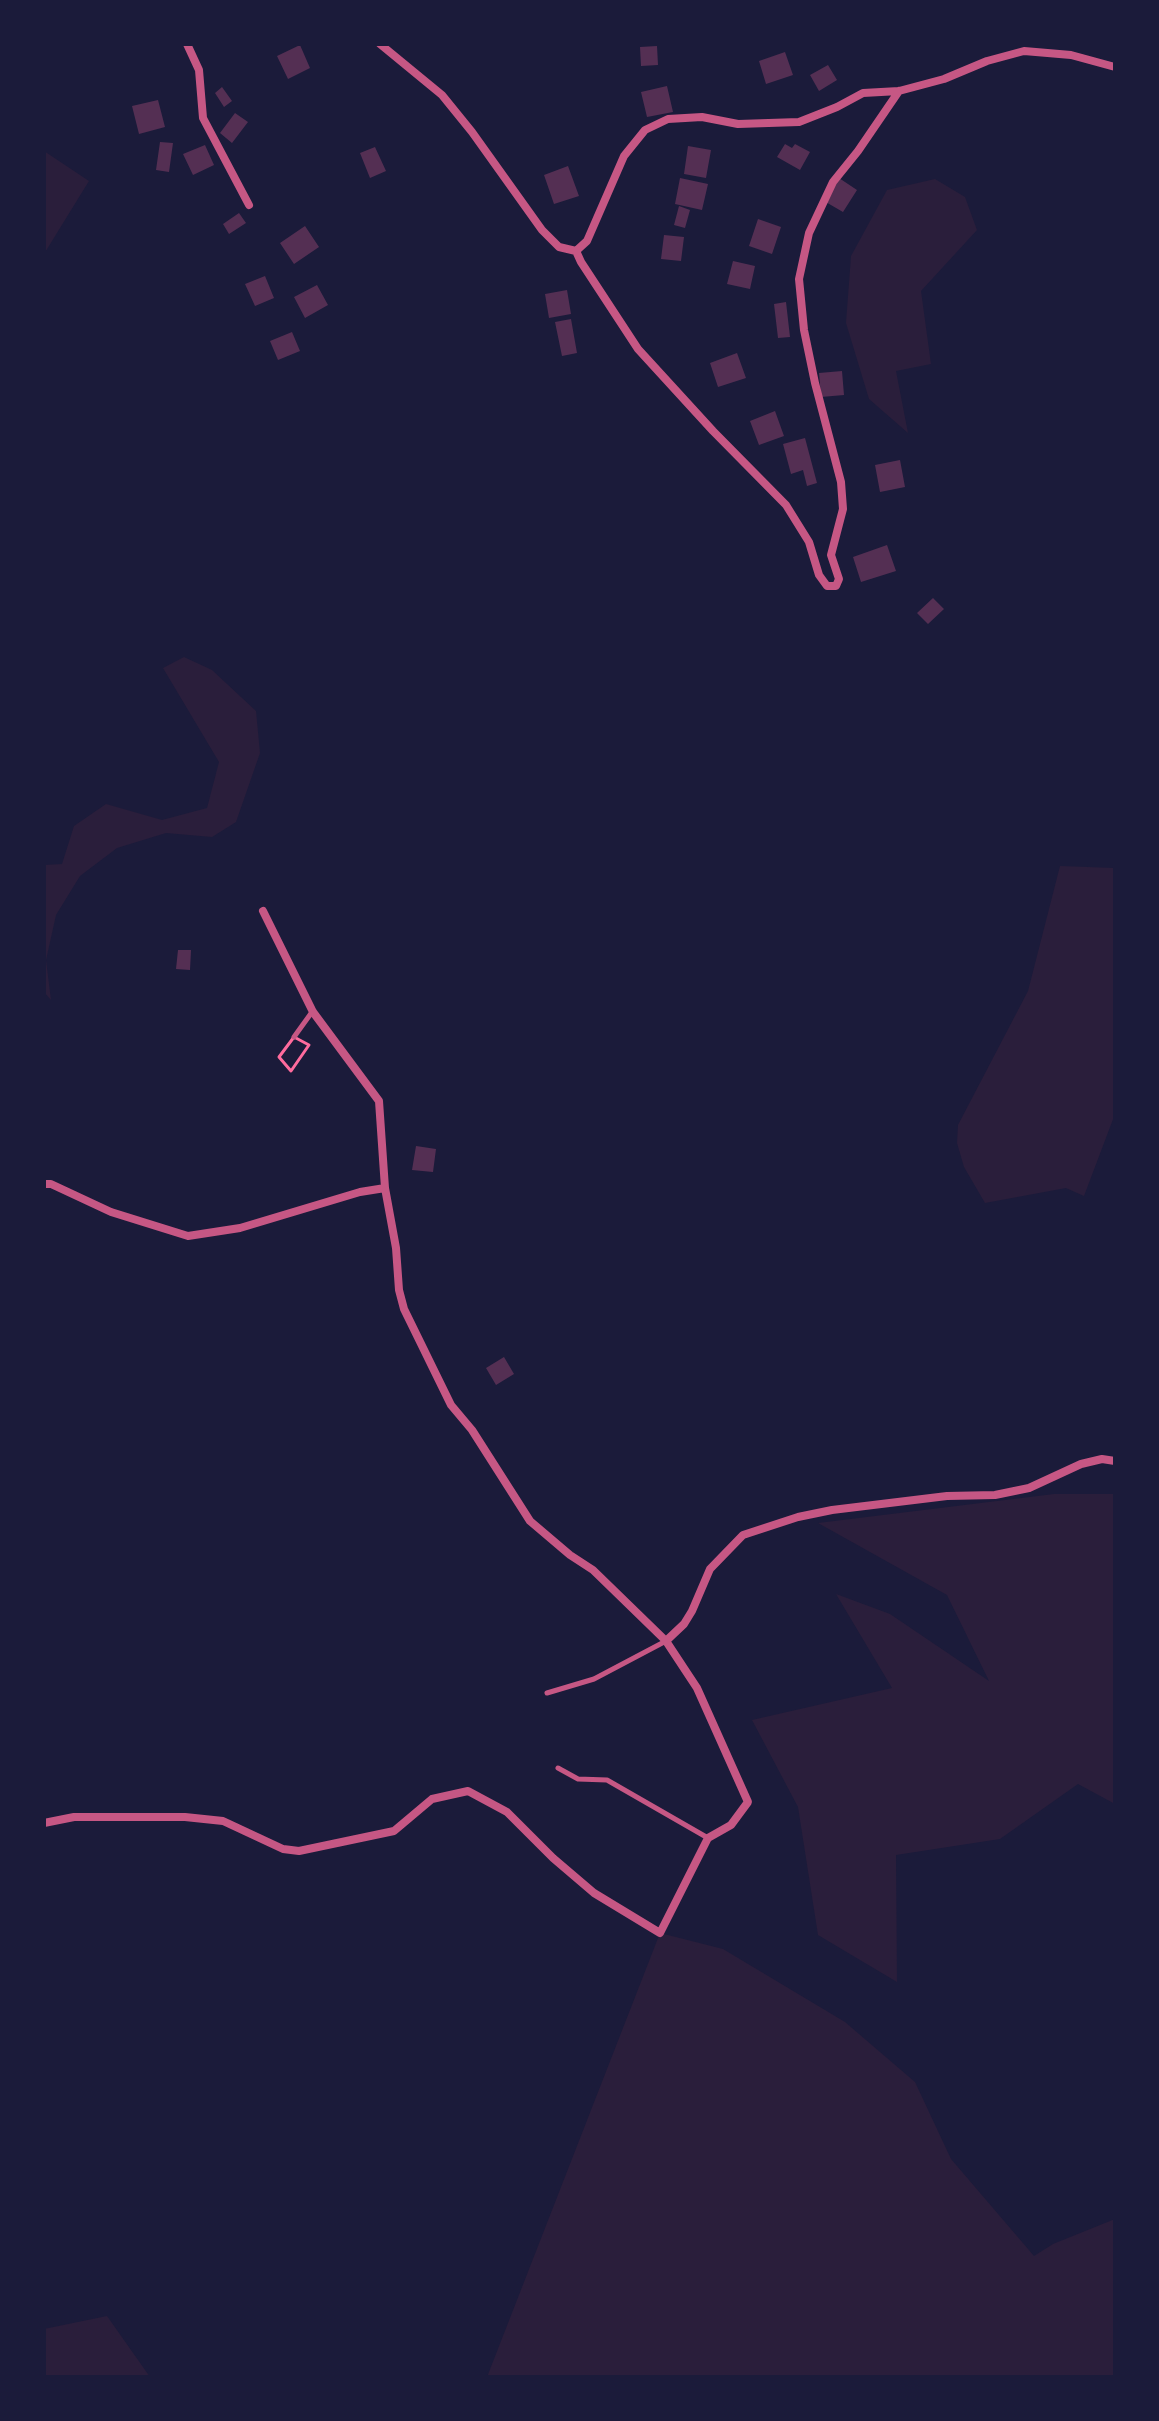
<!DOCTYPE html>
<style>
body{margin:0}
#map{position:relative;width:1159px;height:2421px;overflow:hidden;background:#1b1b3a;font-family:Montserrat,sans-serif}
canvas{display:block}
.frame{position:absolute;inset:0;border:46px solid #1b1b3a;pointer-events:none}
</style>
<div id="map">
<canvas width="1159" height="2421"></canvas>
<div class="frame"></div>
</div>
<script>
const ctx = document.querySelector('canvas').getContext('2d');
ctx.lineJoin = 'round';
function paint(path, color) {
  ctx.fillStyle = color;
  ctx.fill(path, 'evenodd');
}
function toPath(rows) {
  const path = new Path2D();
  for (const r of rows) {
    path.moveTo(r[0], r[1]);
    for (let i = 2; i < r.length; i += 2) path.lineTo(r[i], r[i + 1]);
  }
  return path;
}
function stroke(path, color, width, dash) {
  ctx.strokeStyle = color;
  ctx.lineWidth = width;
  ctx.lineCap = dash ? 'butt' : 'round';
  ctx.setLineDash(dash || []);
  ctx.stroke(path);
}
paint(toPath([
 [44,151,89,181,44,254],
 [935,179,965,197,977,230,921,291,931,364,896,371,908,433,869,399,846,323,851,256,887,190],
 [184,657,212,670,256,711,260,753,236,822,212,837,166,833,117,848,80,876,56,915,46,960,51,1000,44,992,44,865,62,864,74,826,106,804,162,820,207,808,219,762,163,668],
 [1060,866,1115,868,1115,1114,1084,1196,1066,1188,985,1203,964,1167,957,1143,958,1125,1028,991],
 [1054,1494,1115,1494,1115,1804,1078,1784,1000,1839,896,1855,897,1982,818,1935,798,1807,752,1720,892,1688,836,1594,890,1614,989,1681,947,1595,818,1523],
 [660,1933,723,1949,845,2022,915,2082,951,2159,1034,2256,1053,2244,1115,2219,1115,2377,487,2377],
 [107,2316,150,2377,44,2377,44,2329]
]), '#2a1e3b');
paint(toPath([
 [300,45,310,68,288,79,277,56],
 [657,46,658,65,641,66,640,47],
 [785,52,793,75,766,84,759,61],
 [828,65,837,80,819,91,810,75],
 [667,86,673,112,647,117,641,92],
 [222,87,232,101,224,107,215,93],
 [158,100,165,127,139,134,132,106],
 [235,113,248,122,232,143,220,133],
 [160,142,173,143,169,172,156,170],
 [785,144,792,148,795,144,810,152,800,170,777,157],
 [205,145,214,165,193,175,183,154],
 [688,146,711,150,706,178,684,174],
 [375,147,386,171,370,178,360,153],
 [568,166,579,196,554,204,544,175],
 [680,178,708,184,702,210,675,204],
 [839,178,857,190,843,212,824,201],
 [679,206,690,210,685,228,674,225],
 [239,213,246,223,229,234,223,224],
 [758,219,781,227,772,254,749,246],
 [305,226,319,247,294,264,280,243],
 [664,235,684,237,681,261,661,259],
 [733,261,755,266,750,289,727,284],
 [265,276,274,298,255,306,245,284],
 [317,285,328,305,305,318,294,297],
 [567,290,571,314,549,318,545,294],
 [786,302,790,337,778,338,774,304],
 [571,319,577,353,562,356,555,322],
 [292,332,300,351,278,360,270,341],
 [737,353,746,378,718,387,710,363],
 [842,371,844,395,821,397,819,373],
 [775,411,784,436,759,445,750,421],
 [805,438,817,483,807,486,803,470,791,474,783,444],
 [900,460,905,487,880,492,875,465],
 [887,545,896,571,861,582,853,557],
 [933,598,944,609,928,624,917,613],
 [178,950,191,950,190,970,176,969],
 [416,1146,436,1149,433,1172,412,1170],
 [504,1357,514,1374,496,1385,486,1368]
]), '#542f53');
stroke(toPath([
 [294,1037,309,1045,291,1071,279,1057,294,1037]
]), '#ff6b9d', 3);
stroke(toPath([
 [294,1037,312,1012],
 [547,1693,594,1679,666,1641],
 [558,1768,578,1779,607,1780,708,1838]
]), '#c65784', 5);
stroke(toPath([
 [187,44,199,70,203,118,249,205],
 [380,44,442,95,472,132,542,230,559,247,576,251,587,241,624,156,645,130,668,119,702,117,738,124,799,122,837,107,863,93,899,91,944,79,987,61,1024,51,1071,55,1115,67],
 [576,251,581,262,638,349,713,431,786,505,809,542,819,575,827,586,836,586,839,579,831,555,843,509,841,482,815,383,804,330,799,279,809,233,833,182,858,151,899,91],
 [44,1184,51,1184,111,1212,188,1236,240,1228,360,1192,385,1188,379,1101,313,1012,263,911],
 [385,1188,396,1248,399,1290,404,1309,451,1405,472,1430,530,1521,570,1555,593,1570,666,1641,684,1624,692,1611,710,1569,743,1535,798,1517,832,1510,947,1496,995,1495,1029,1488,1081,1464,1102,1459,1115,1461],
 [44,1823,74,1817,185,1817,223,1821,283,1849,299,1851,394,1831,432,1799,468,1791,507,1812,553,1858,594,1893,660,1933,708,1838,731,1825,748,1802,697,1688,666,1641]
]), '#c65784', 8);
</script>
